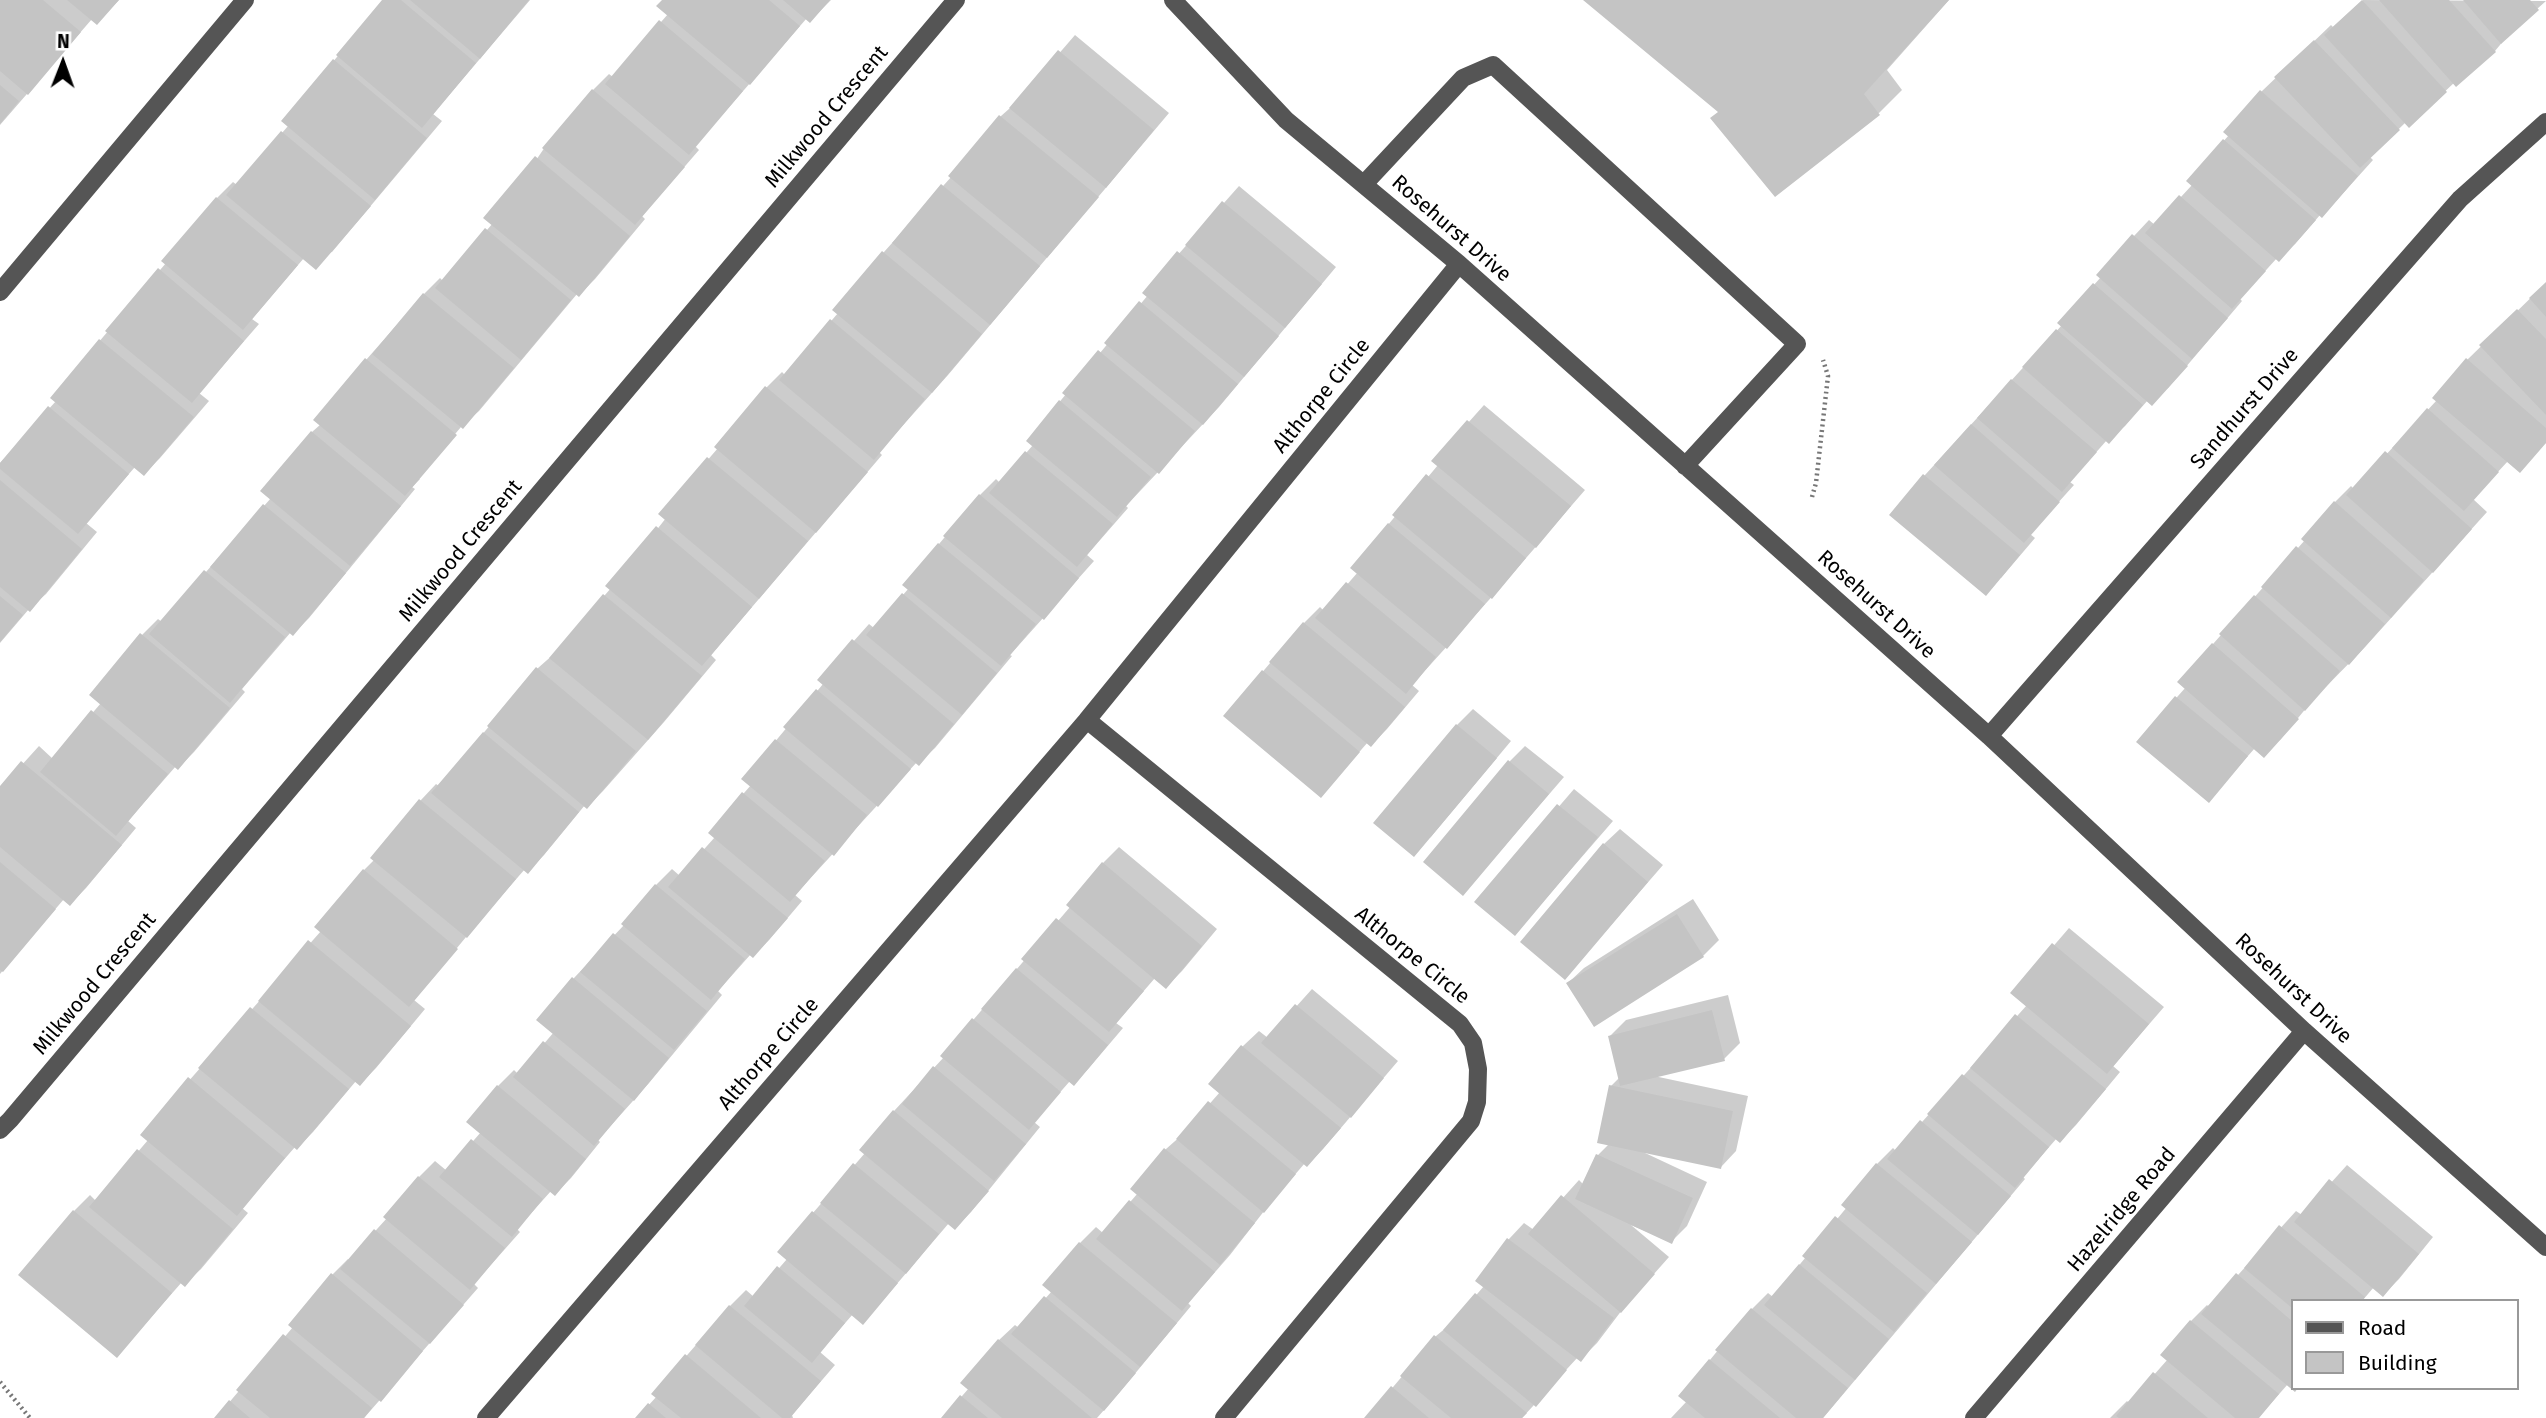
<!DOCTYPE html>
<style>
body{margin:0}
#map{position:relative;width:2546px;height:1418px;overflow:hidden;background:#fff;font-family:"Fira Sans",sans-serif}
canvas{display:block}
.legend{position:absolute;left:2291px;top:1299px;width:228px;height:91px;box-sizing:border-box;background:#fff;border:2px solid #999;margin:0;padding:9px 12px;list-style:none;font-size:21px;color:#000}
.legend li{display:flex;align-items:center;gap:14px;height:35px}
.legend b{width:35px;border:2px solid #999}
.north{position:absolute;left:28px;top:28px;width:70px;height:70px;-webkit-text-stroke:5px #fff;paint-order:stroke;rotate:1deg;font-size:19px;font-weight:700;line-height:28px;text-align:center;color:#000}
.north::after{content:'';display:block;margin:auto;width:24px;height:32px;background:#000;clip-path:polygon(50% 0,100% 100%,50% 72%,0 100%)}
</style>
<div id="map">
<canvas width="2546" height="1418"></canvas>
<ul class="legend">
<li><b style="height:9px;background:#555"></b>Road</li>
<li><b style="height:19px;background:#c4c4c4"></b>Building</li>
</ul>
<div class="north">N</div>
</div>
<script>
const ctx = document.querySelector('canvas').getContext('2d');
ctx.lineJoin = 'round';
function paint(path, color) {
  ctx.fillStyle = color;
  ctx.fill(path, 'evenodd');
}
function toPath(rows) {
  const path = new Path2D();
  for (const r of rows) {
    path.moveTo(r[0], r[1]);
    for (let i = 2; i < r.length; i += 2) path.lineTo(r[i], r[i + 1]);
  }
  return path;
}
function stroke(path, color, width, dash) {
  ctx.strokeStyle = color;
  ctx.lineWidth = width;
  ctx.lineCap = dash ? 'butt' : 'round';
  ctx.setLineDash(dash || []);
  ctx.stroke(path);
}
function drawText(font, color, halo, rows, align = 'center') {
  ctx.font = font + ' "Fira Sans",sans-serif';
  ctx.lineWidth = 5;
  ctx.setLineDash([]);
  ctx.textBaseline = 'middle';
  ctx.strokeStyle = halo;
  ctx.fillStyle = color;
  for (const [text, x, y, turn = 0] of rows) {
    ctx.save();
    ctx.translate(x, y);
    ctx.rotate((+turn || 0) * Math.PI / 180);
    ctx.textAlign = isNaN(turn) ? turn : align;
    if (halo) ctx.strokeText(text, 0, 0);
    ctx.fillText(text, 0, 0);
    ctx.restore();
  }
}
paint(toPath([
 [0,0,119,0,97,23,92,19,0,125],
 [385,0,530,0,433,114,442,121,332,252,304,258,252,319,259,324,199,393,209,401,160,458,144,474,135,467,86,523,97,532,46,594,29,609,0,643,0,463,56,401,52,397,166,263,217,198,233,182,237,185,288,126,283,121],
 [664,0,831,0,810,21,807,18,695,146,699,150,642,216,645,219,595,279,579,295,577,294,479,411,461,427,418,478,420,479,412,487,415,489,309,618,293,634,291,632,242,689,245,692,194,752,178,768,176,766,128,821,136,828,86,888,70,904,64,899,0,974,0,789,39,746,53,759,101,703,142,635,158,619,162,622,271,498,312,432,321,424,366,360,424,294,440,278,443,281,493,223,545,147,593,90,609,74,613,77,668,14],
 [1586,0,1949,0,1887,70,1902,90,1879,113,1720,111],
 [2363,0,2546,1,2509,34,2495,51,2455,82,2409,125,2406,122,2370,157,2373,160,2337,200,2320,215,2295,244,2277,258,2240,299,2242,301,2168,388,2148,400,2125,426,2107,440,2070,482,2074,485,2030,534,2035,538,2001,578,1891,515,1925,475,2062,325,2060,323,2101,277,2134,236,2149,220,2155,225,2192,185,2188,181,2229,135,2261,92,2331,25,2333,27],
 [1075,35,1169,113,948,375,879,452,882,455,711,655,716,660,664,722,603,791,587,807,585,805,544,855,528,871,525,869,471,931,414,1000,425,1009,376,1068,360,1084,356,1081,313,1132,297,1148,295,1147,242,1208,248,1213,201,1269,185,1284,182,1282,117,1356,74,1211,90,1195,96,1201,148,1140,142,1134,321,931,364,870,375,859,373,858,421,800,436,784,439,786,538,668,555,653,611,588,666,518,661,514,718,448,766,388,782,372,785,375,838,313,835,310,884,252,952,176,1001,116,1018,101],
 [1239,186,1336,267,1219,407,1126,506,1128,508,1087,555,1094,561,1010,655,1012,656,935,748,919,763,917,762,795,895,802,901,769,940,753,956,751,954,718,991,722,995,649,1083,598,1140,600,1142,571,1178,555,1194,551,1191,517,1229,520,1232,474,1284,478,1288,364,1418,216,1418,293,1327,332,1275,348,1259,349,1260,387,1218,419,1177,435,1161,447,1171,481,1132,469,1121,498,1086,514,1070,518,1074,554,1032,574,978,624,925,656,885,672,869,680,876,715,837,710,832,751,785,744,779,823,684,819,680,869,624,874,628,909,588,939,544,980,495,996,479,1000,483,1033,445,1028,440,1148,295,1144,293],
 [2546,283,2546,443,2508,461,2473,499,2487,512,2365,647,2312,701,2280,740,2255,748,2209,800,2138,741,2186,687,2213,644,2305,540,2335,502,2351,486,2354,489,2437,400,2467,360],
 [1484,405,1585,490,1507,580,1412,685,1419,691,1387,729,1371,745,1368,742,1321,796,1226,715,1304,623,1320,607,1324,611,1358,572,1352,568,1438,465,1434,461],
 [1473,709,1511,741,1430,838,1457,725],
 [1525,746,1564,777,1463,894,1510,761],
 [1574,789,1613,821,1515,934,1477,902],
 [1620,829,1663,865,1565,978,1604,844],
 [1119,847,1217,929,1182,971,1166,987,1155,978,1116,1023,1123,1028,1089,1068,1074,1084,1070,1081,1034,1122,1040,1127,971,1212,955,1228,949,1223,878,1306,853,1314,820,1352,835,1365,792,1415,793,1418,637,1418,657,1396,654,1393,730,1306,746,1290,754,1297,787,1259,779,1252,865,1153,894,1111,944,1057,974,1019,1070,907,1103,863],
 [1693,899,1719,940,1703,956,1568,983,1584,968],
 [2069,928,2164,1007,2113,1066,2120,1072,2076,1125,2060,1141,2057,1138,2023,1177,2025,1179,1823,1418,1671,1418,1687,1401,1681,1395,1752,1309,1768,1293,1773,1297,1847,1207,1843,1205,1877,1164,1893,1148,1896,1151,2027,1005,2013,993],
 [1312,989,1398,1061,1323,1149,1307,1165,1305,1163,1268,1206,1230,1255,1188,1303,1191,1306,1119,1393,1097,1418,943,1418,969,1388,999,1340,1015,1325,1019,1328,1052,1291,1080,1243,1096,1227,1103,1233,1138,1193,1132,1189,1166,1149,1183,1134,1220,1092,1211,1084,1243,1046,1259,1031,1268,1038],
 [1728,995,1740,1043,1724,1059,1654,1076,1748,1096,1736,1151,1721,1167,1643,1152,1707,1182,1687,1226,1671,1242,1631,1225,1669,1257,1622,1310,1597,1343,1581,1359,1578,1357,1522,1418,1367,1418,1436,1336,1453,1322,1484,1286,1477,1281,1509,1239,1524,1223,1534,1230,1579,1180,1584,1185,1598,1155,1609,1144,1611,1086,1620,1077,1610,1036,1626,1020],
 [2347,1165,2433,1237,2399,1279,2383,1295,2374,1287,2362,1301,2292,1301,2292,1388,2288,1384,2258,1418,2110,1418,2127,1401,2129,1403,2168,1359,2162,1355,2191,1321,2207,1305,2209,1307,2296,1211,2302,1215]
]), '#0003');
paint(toPath([
 [0,0,43,0,81,32,28,95,0,71],
 [67,0,119,0,97,25],
 [382,0,401,0,476,63,422,128,336,55],
 [410,0,529,0,480,59],
 [662,0,769,0,800,26,750,85,656,6],
 [783,0,830,0,810,23],
 [1583,0,1949,0,1864,94,1880,115,1775,197,1710,118,1718,112],
 [2362,0,2447,92,2409,128,2324,35],
 [2379,0,2449,0,2496,52,2456,87],
 [2463,0,2530,0,2539,10,2501,44],
 [659,20,743,91,689,155,605,84],
 [2314,40,2400,130,2360,168,2274,77],
 [1058,50,1154,130,1106,188,1009,108],
 [333,59,427,138,375,200,281,121],
 [0,85,19,101,0,124],
 [592,89,685,167,635,225,542,148],
 [2260,90,2358,176,2322,218,2223,132],
 [999,115,1099,197,1047,258,948,176],
 [281,131,371,206,316,270,226,195],
 [2223,139,2316,220,2279,262,2186,181],
 [535,156,630,236,579,297,483,218],
 [941,184,1040,266,990,325,892,243],
 [2179,195,2266,271,2232,309,2145,233],
 [216,197,298,265,243,330,161,261],
 [1222,201,1322,284,1285,328,1185,245],
 [485,228,571,300,521,360,435,288],
 [2132,234,2228,318,2192,359,2096,275],
 [882,251,982,334,932,393,832,310],
 [1177,251,1279,336,1244,377,1142,293],
 [158,268,244,341,192,403,105,331],
 [2546,282,2546,317,2529,298],
 [2093,283,2188,366,2152,406,2057,323],
 [423,293,514,368,463,429,372,354],
 [1139,301,1238,384,1203,425,1104,343],
 [2517,309,2546,339,2546,415,2479,345],
 [830,319,925,399,874,460,779,380],
 [2056,329,2143,405,2109,444,2022,367],
 [99,339,194,417,144,476,50,398],
 [1098,350,1195,431,1159,474,1062,393],
 [365,358,457,435,405,496,313,420],
 [2466,358,2546,428,2546,443,2520,473,2432,398],
 [2011,379,2097,452,2062,492,1977,418],
 [765,386,868,472,816,533,714,447],
 [1059,400,1151,477,1117,517,1026,441],
 [48,406,129,474,78,534,0,469,0,463],
 [2427,408,2499,472,2464,511,2392,448],
 [1467,420,1571,506,1536,548,1431,461],
 [1971,424,2060,502,2024,543,1934,465],
 [311,431,401,506,350,566,260,491],
 [1025,451,1113,524,1077,567,989,493],
 [2385,451,2472,529,2433,573,2346,495],
 [707,457,808,541,759,599,658,514],
 [1426,474,1526,558,1492,599,1392,515],
 [1923,474,2020,555,1986,596,1889,515],
 [0,480,82,549,30,612,0,587],
 [979,494,1079,578,1044,620,943,536],
 [2334,501,2424,580,2391,618,2301,539],
 [263,504,346,573,293,636,210,567],
 [1388,523,1485,604,1447,649,1350,568],
 [656,526,752,607,702,666,605,586],
 [938,543,1036,624,1001,666,902,585],
 [2296,546,2385,624,2349,665,2261,587],
 [204,570,285,637,230,703,149,634],
 [1346,582,1436,657,1406,694,1315,618],
 [902,593,997,673,962,715,866,635],
 [603,594,702,676,648,740,549,658],
 [2254,595,2340,671,2305,711,2219,634],
 [0,596,23,615,0,642],
 [1303,622,1405,707,1371,747,1269,662],
 [140,633,230,708,178,770,89,695],
 [852,639,954,724,919,766,817,680],
 [2212,643,2299,719,2264,758,2177,682],
 [536,667,636,751,587,809,487,726],
 [1262,670,1360,752,1321,798,1223,716],
 [816,689,911,769,878,807,783,727],
 [2175,696,2248,756,2209,803,2136,742],
 [91,710,168,774,116,836,40,772],
 [1456,724,1497,758,1414,857,1373,823],
 [483,732,579,812,528,874,431,793],
 [775,739,867,815,834,856,741,779],
 [1508,760,1549,794,1463,896,1423,862],
 [21,761,122,845,70,906,0,847,0,786],
 [742,792,825,861,790,902,708,833],
 [419,799,516,879,467,938,370,858],
 [1557,804,1598,837,1515,936,1474,902],
 [1603,843,1648,882,1565,980,1520,942],
 [702,847,788,918,753,958,668,887],
 [0,862,56,909,3,972,0,970],
 [1102,862,1202,946,1166,989,1066,905],
 [363,869,458,949,409,1007,314,927],
 [655,884,745,959,711,1000,621,924],
 [1677,914,1704,957,1594,1027,1566,983],
 [1056,918,1144,991,1109,1032,1021,959],
 [613,933,707,1011,674,1050,580,972],
 [308,940,411,1026,360,1086,258,1001],
 [2052,943,2149,1024,2107,1074,2010,993],
 [1016,968,1108,1045,1074,1086,981,1009],
 [572,977,669,1058,634,1101,536,1020],
 [1295,1004,1384,1078,1351,1118,1261,1043],
 [250,1007,349,1089,297,1150,198,1068],
 [1712,1010,1725,1061,1620,1086,1608,1036],
 [2015,1014,2106,1089,2060,1143,1970,1068],
 [972,1018,1061,1092,1029,1130,940,1056],
 [543,1041,625,1109,594,1146,513,1077],
 [1241,1045,1341,1128,1307,1167,1208,1084],
 [933,1066,1026,1144,994,1181,902,1104],
 [1962,1074,2049,1147,2015,1188,1927,1114],
 [188,1077,285,1158,237,1216,140,1135],
 [497,1085,586,1159,555,1196,466,1122],
 [1609,1085,1733,1111,1721,1169,1597,1143],
 [1208,1101,1296,1174,1264,1213,1176,1139],
 [893,1110,989,1191,955,1230,859,1150],
 [1920,1120,2011,1196,1978,1235,1887,1159],
 [471,1139,543,1199,512,1237,439,1177],
 [1164,1148,1255,1223,1220,1265,1130,1189],
 [137,1149,233,1229,185,1287,89,1207],
 [1596,1154,1693,1198,1672,1244,1575,1199],
 [853,1163,939,1234,906,1274,820,1203],
 [1876,1163,1972,1242,1936,1284,1841,1205],
 [418,1176,505,1248,470,1290,383,1217],
 [2329,1179,2419,1254,2383,1297,2294,1222],
 [1561,1195,1655,1274,1621,1313,1528,1234],
 [1129,1200,1215,1272,1182,1311,1096,1239],
 [73,1210,172,1293,117,1358,18,1275],
 [812,1211,898,1283,863,1325,777,1252],
 [1835,1216,1927,1293,1894,1332,1802,1256],
 [2279,1225,2365,1297,2362,1301,2292,1301,2292,1308,2244,1268],
 [374,1229,464,1305,430,1344,340,1269],
 [1507,1238,1614,1318,1581,1362,1475,1281],
 [1079,1242,1177,1323,1140,1367,1042,1285],
 [1799,1264,1889,1339,1855,1380,1764,1305],
 [777,1266,845,1323,812,1363,744,1306],
 [331,1273,423,1351,381,1402,288,1325],
 [2236,1273,2292,1321,2292,1388,2298,1388,2295,1392,2201,1314],
 [1475,1293,1567,1370,1536,1407,1443,1330],
 [1044,1296,1136,1373,1104,1411,1011,1334],
 [729,1305,821,1381,790,1418,782,1418,695,1345],
 [1751,1308,1848,1388,1823,1418,1796,1418,1715,1350],
 [2190,1320,2279,1394,2259,1418,2235,1418,2160,1355],
 [283,1334,372,1408,364,1418,270,1418,236,1390],
 [1434,1335,1527,1413,1522,1418,1451,1418,1400,1376],
 [998,1339,1092,1418,1002,1418,960,1383],
 [685,1354,761,1418,681,1418,651,1394],
 [1709,1359,1780,1418,1705,1418,1678,1396],
 [2153,1372,2208,1418,2119,1418,2116,1416],
 [1391,1386,1429,1418,1364,1418],
 [960,1395,988,1418,941,1418],
 [229,1400,250,1418,214,1418],
 [648,1403,666,1418,635,1418]
]), '#c4c4c4');
stroke(toPath([
 [1812,497,1816,483,1828,376,1823,360],
 [0,1382,30,1418]
]), '#777', 4.5, [2, 3.5]);
stroke(toPath([
 [1173,0,1286,120,1459,264,1989,736,2304,1031,2546,1247],
 [1364,184,1463,78,1493,65,1797,344,1685,466],
 [0,292,245,0],
 [1087,720,1460,1024,1473,1043,1478,1069,1477,1102,1471,1121,1224,1418],
 [1989,736,2460,199,2546,122],
 [0,1130,10,1120,956,0],
 [486,1418,1087,720,1459,264],
 [1974,1418,2304,1031]
]), '#555', 18);
drawText('21px', '#000', '#fff', [
 ["Milkwood Crescent",827,117,-50],
 ["Rosehurst Drive",1451,229,41],
 ["Althorpe Circle",1322,396,-51],
 ["Sandhurst Drive",2245,409,-49],
 ["Milkwood Crescent",461,551,-50],
 ["Rosehurst Drive",1876,605,42],
 ["Althorpe Circle",1412,956,39],
 ["Milkwood Crescent",95,984,-50],
 ["Rosehurst Drive",2293,989,43],
 ["Althorpe Circle",769,1054,-49],
 ["Hazelridge Road",2122,1210,-50]
]);
</script>
